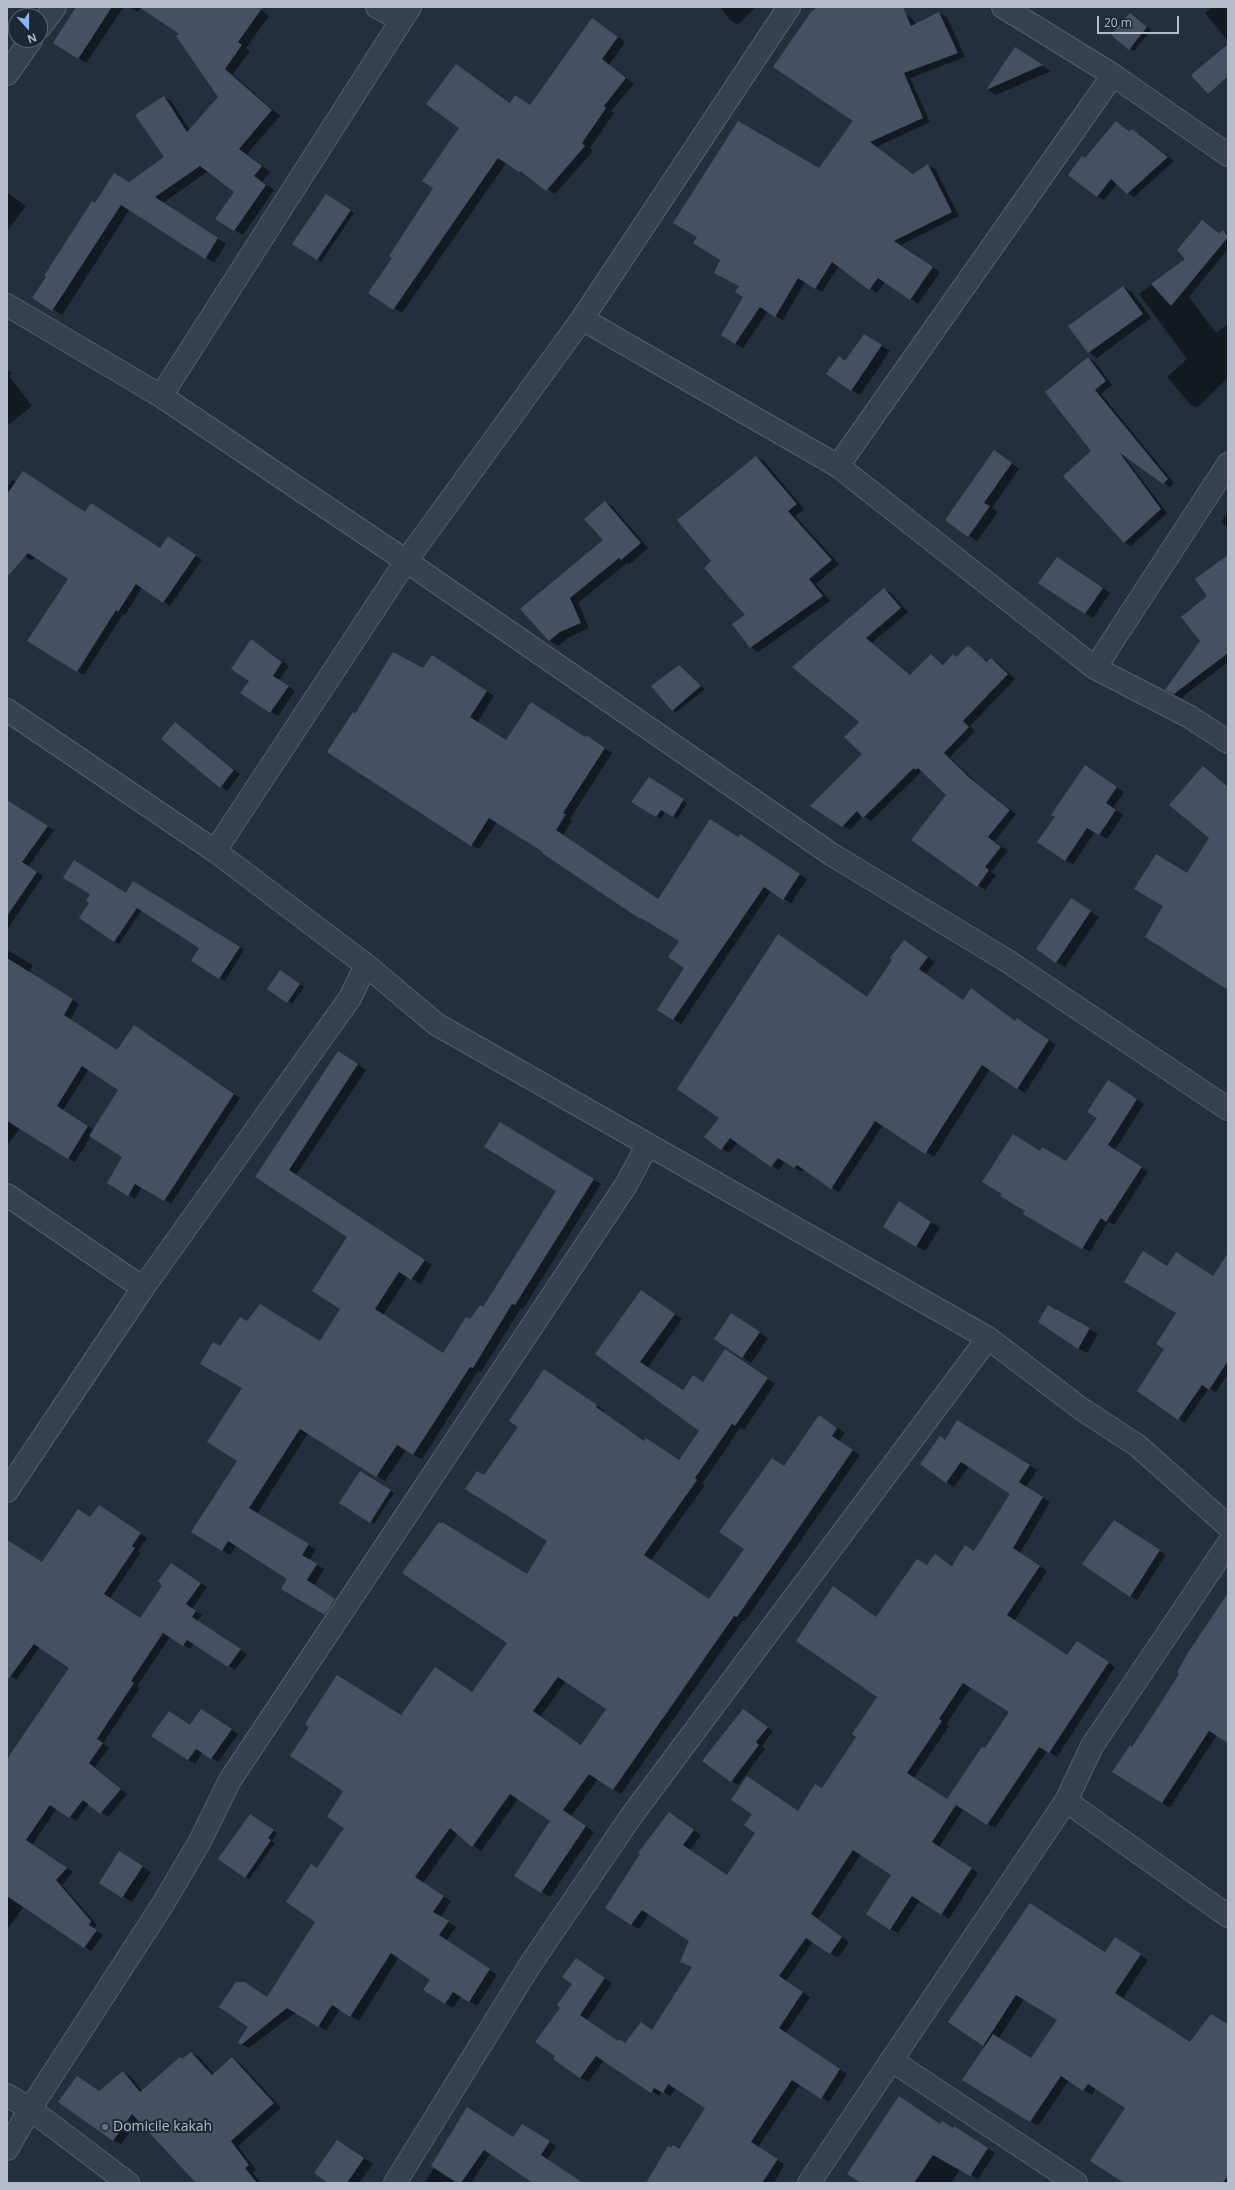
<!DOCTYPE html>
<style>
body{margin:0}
#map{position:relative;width:1235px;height:2190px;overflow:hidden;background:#242f3e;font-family:"Open Sans",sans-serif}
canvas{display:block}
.frame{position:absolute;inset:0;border:8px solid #b4bcc9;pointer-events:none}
.north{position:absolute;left:8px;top:8px;width:40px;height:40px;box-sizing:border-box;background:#1d2633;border:1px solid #59626f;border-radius:50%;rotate:159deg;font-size:11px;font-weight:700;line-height:16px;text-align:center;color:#b4bcc9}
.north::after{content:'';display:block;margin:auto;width:14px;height:18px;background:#8ab4f8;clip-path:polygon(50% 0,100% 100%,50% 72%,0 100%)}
.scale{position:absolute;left:1097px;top:16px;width:82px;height:18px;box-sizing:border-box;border:2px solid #b4bcc9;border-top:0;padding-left:5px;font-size:12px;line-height:14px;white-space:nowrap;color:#b4bcc9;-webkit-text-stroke:3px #1d2633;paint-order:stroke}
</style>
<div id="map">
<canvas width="1235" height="2190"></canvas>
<div class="frame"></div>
<div class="north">N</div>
<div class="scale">20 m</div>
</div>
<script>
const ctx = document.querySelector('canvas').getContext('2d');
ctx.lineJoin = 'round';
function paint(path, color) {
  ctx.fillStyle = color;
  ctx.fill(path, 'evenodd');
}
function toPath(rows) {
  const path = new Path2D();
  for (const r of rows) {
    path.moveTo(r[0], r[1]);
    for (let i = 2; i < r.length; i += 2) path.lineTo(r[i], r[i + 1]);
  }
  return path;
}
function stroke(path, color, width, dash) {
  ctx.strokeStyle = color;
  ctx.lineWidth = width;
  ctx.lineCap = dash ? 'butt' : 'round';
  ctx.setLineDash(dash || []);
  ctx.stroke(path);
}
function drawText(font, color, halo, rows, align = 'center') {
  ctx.font = font + ' "Open Sans",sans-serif';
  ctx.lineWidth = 4;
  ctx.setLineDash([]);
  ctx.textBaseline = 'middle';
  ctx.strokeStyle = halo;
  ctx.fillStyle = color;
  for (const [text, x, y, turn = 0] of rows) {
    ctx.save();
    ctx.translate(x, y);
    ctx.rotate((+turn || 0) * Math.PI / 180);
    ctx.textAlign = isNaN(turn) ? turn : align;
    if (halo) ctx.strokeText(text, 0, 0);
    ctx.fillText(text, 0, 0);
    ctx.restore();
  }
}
paint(toPath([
 [81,7,123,8,86,63,78,58],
 [128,7,257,7,269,16,246,48,250,51,233,74,280,116,247,154,270,172,262,182,274,190,243,235,234,230,236,191,208,171,163,203,226,244,214,263,130,209,62,315,34,297,95,204,166,157,164,97,172,102,190,130,219,97,180,34,142,7,138,12],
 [720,7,756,7,738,25,730,20],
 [816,7,819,9,821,7,894,7,914,20,916,25,939,13,947,17,965,57,910,78,930,122,876,147,914,174,928,165,935,169,959,216,901,245,940,272,918,304,885,282,877,293,839,266,822,292,805,282,783,320,768,311,743,348,722,335,819,169,855,121,775,67],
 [1212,7,1228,7,1228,41,1205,13],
 [1134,17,1151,30,1134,51,1130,49],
 [600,24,625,42,609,65,634,84,611,111,614,113,590,148,593,151,555,194,506,163,402,313,369,292,393,257,434,188,460,127,456,65,511,103,531,106],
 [1015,49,1051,71,996,95,988,90],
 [1117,122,1130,131,1132,130,1139,134,1174,161,1134,197,1117,184,1104,200,1097,196],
 [7,192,26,206,7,231],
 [331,197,354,213,321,262,294,244],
 [1203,221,1220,233,1223,231,1228,234,1228,249,1189,297,1216,333,1228,324,1228,378,1197,408,1190,404,1167,377,1187,359,1139,294,1186,259],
 [1124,287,1132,292,1151,318,1097,358,1089,352],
 [873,340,890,351,860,395,851,390,846,362],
 [1088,358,1095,362,1112,385,1101,394,1174,483,1170,487,1124,456,1167,513,1131,546,1124,542,1092,451],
 [7,369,12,373,9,376,32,406,7,426],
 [1002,456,1019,469,992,508,998,512,977,541,946,520],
 [756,457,764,461,804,509,795,516,839,564,816,584,830,601,758,652,751,647,746,615,713,561],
 [12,480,160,549,175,542,202,560,170,606,142,587,125,615,123,614,84,675,77,671,69,579,35,556,32,561,7,545,7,488],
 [605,502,613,507,648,548,630,564,627,563,578,603,589,628,569,637,558,646,550,641,522,609,604,540],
 [1228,512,1228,528,1221,522],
 [1064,563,1110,593,1093,618,1040,583],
 [884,589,891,593,908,612,872,643,911,676,932,655,944,665,957,658,968,646,988,662,991,659,998,663,1015,679,970,726,975,731,950,757,978,784,1016,814,995,841,1008,851,991,872,996,875,985,890,913,840,947,795,924,772,921,772,871,821,863,816,850,830,843,826,863,754,861,722,794,667],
 [1228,611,1228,662,1181,698,1167,690],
 [258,644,289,666,279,680,295,691,278,716,242,693,250,681],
 [440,661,494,696,477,723,507,741,586,738,594,741,612,753,570,819,572,820,563,836,659,900,741,835,807,879,791,903,771,891,681,1024,659,1010,685,967,681,940,641,918,543,853,544,851,497,822,479,849,472,845,355,715],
 [564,814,567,814,554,835,553,834],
 [679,667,705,689,676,712,672,710],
 [175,723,240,774,227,791,162,739],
 [1086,766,1124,792,1113,808,1123,815,1107,839,1095,832,1073,864,1065,860,1056,817],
 [1203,767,1228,787,1228,850],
 [654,781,687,803,677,819,665,812,661,819,633,802],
 [7,801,54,830,28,867,43,876,7,930],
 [134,883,244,950,225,981,192,961,201,948,142,910,119,944,114,941],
 [1071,899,1099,917,1065,967,1056,962],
 [905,941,935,962,926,974,963,1000,971,990,1015,1021,1025,1023,1056,1045,1025,1093,990,1069,934,1157,883,1125,839,1192,804,1169,802,1172,785,1162,779,1170,737,1143,729,1153,706,1137,868,998],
 [7,950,33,965,29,972,79,1004,70,1020,117,1051,141,1031,240,1098,171,1204,142,1187,135,1199,108,1182,124,1157,91,1136,75,1162,20,1128,7,1146],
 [89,1069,120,1090,94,1130,63,1110],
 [284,974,304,987,292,1004,269,988],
 [347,1057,366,1070,296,1175,432,1265,420,1284,408,1276,383,1315,444,1354,471,1321,484,1308,558,1190,500,1123,601,1184,523,1309,521,1308,481,1372,478,1371,422,1459,406,1450,385,1481,308,1433,257,1514,316,1550,309,1560,324,1569,314,1586,343,1605,333,1619,325,1614,288,1579,237,1545,230,1555,222,1550,239,1461,244,1388,220,1348,247,1322,320,1342,341,1309,348,1237,256,1176],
 [1109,1081,1144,1104,1115,1150,1148,1172,1114,1225,1108,1222,1090,1252,1024,1213,1040,1152,1066,1162,1098,1118],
 [908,1208,940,1228,925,1251,916,1246],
 [1228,1258,1228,1374,1216,1392,1209,1388,1185,1423,1156,1404,1166,1348,1177,1313,1168,1267,1213,1277],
 [641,1291,682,1319,648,1367,683,1391,704,1383,734,1355,775,1384,744,1430,740,1428,702,1484,705,1485,651,1560,710,1600,745,1549,772,1459,784,1466,827,1421,845,1433,839,1441,860,1455,745,1621,743,1620,621,1794,598,1779,571,1816,594,1832,550,1897,516,1875,551,1821,518,1799,481,1851,458,1833,423,1883,451,1901,441,1917,456,1927,446,1941,497,1975,477,2006,461,1996,453,2008,445,2003,432,1979,399,1957,359,2021,340,2009,326,2031,296,2012,249,2048,241,2044,316,1921,318,1869,345,1828,401,1716,473,1693,508,1643,527,1575,549,1541,485,1476,553,1375,605,1411,603,1413,645,1442,679,1461,701,1431,596,1354],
 [566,1681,607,1708,582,1745,540,1717],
 [1049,1306,1098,1334,1087,1353,1078,1348],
 [741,1320,768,1338,751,1363,716,1339],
 [965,1426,1037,1470,1026,1487,1050,1502,1020,1553,1047,1571,1014,1621,1068,1656,1085,1646,1115,1667,1057,1757,1047,1751,995,1828,987,1824,986,1750,1010,1711,971,1687,946,1725,949,1726,914,1778,963,1810,939,1847,978,1873,949,1919,920,1900,898,1933,890,1929,892,1875,861,1854,818,1919,849,1942,838,1958,813,1942,786,1981,810,1997,786,2033,847,2074,829,2102,800,2084,758,2147,784,2164,774,2183,647,2183,671,2149,680,2150,707,2108,676,2088,670,2096,662,2091,659,2096,604,2060,588,2082,580,2077,556,2056,562,2007,583,1964,612,1983,587,2020,619,2042,625,2044,653,2031,693,1968,681,1961,690,1941,649,1914,639,1929,606,1908,676,1818,701,1835,690,1850,728,1876,822,1789,858,1736,878,1696,841,1592,877,1618,928,1566,935,1555,953,1566,974,1552,1012,1494,969,1466,954,1487,922,1464,945,1440],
 [360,1472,394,1493,374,1524,341,1503],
 [105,1510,147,1538,138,1551,141,1552,110,1598,141,1619,178,1568,207,1587,192,1609,202,1615,197,1621,247,1654,235,1670,194,1643,190,1649,170,1637,137,1686,140,1688,103,1743,109,1748,95,1767,127,1794,108,1817,89,1803,76,1821,57,1808,32,1845,73,1872,62,1885,97,1925,94,1929,103,1935,91,1951,24,1906,7,1930,7,1756,10,1756,71,1668,40,1647,16,1680,7,1674,7,1553,42,1563,91,1518],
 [1121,1526,1166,1555,1137,1600,1130,1596],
 [1228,1645,1228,1742,1217,1735,1170,1807,1162,1803,1133,1748],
 [208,1714,238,1734,218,1762,203,1752,195,1764,188,1760,191,1726],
 [749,1714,773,1731,762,1746,765,1749,738,1785,703,1761],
 [255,1817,277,1833,272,1841,275,1843,249,1879,245,1877],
 [128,1858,151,1872,132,1902,100,1882],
 [1039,1909,1106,1952,1123,1943,1148,1960,1123,1998,1190,2043,1228,2025,1228,2183,1126,2183,1126,2108,1096,2088,1092,2095,1069,2080,1038,2126,1030,2121,985,2047,950,2022],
 [1024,1999,1059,2020,1032,2059,999,2038],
 [191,2053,199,2057,214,2074,232,2058,240,2063,281,2108,238,2146,256,2170,253,2173,261,2183,200,2183,139,2120,121,2144,113,2140,99,2092,123,2072,131,2077,142,2091],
 [941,2125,962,2132,995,2153,978,2179,961,2168,951,2183,861,2183,849,2174],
 [529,2129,556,2146,547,2160,582,2183,535,2183,490,2154,471,2183,424,2183,435,2167,514,2138],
 [346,2147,373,2164,359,2183,329,2183]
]), '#0007');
paint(toPath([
 [76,7,112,7,78,59,53,43],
 [139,7,263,7,238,42,242,45,225,69,272,110,239,149,262,166,254,176,266,185,234,231,215,219,234,192,200,166,155,197,218,238,205,259,121,205,52,311,32,298,46,277,44,276,92,201,95,203,114,173,129,182,164,157,135,115,164,96,187,132,218,97,176,36,179,34],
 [817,7,903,7,911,26,939,12,958,53,904,73,923,118,870,142,913,174,928,164,952,212,894,241,933,267,910,300,878,278,869,290,832,262,815,289,798,278,775,317,760,307,735,344,721,335,743,297,735,292,739,286,714,273,720,260,693,243,697,237,673,223,738,121,819,168,853,121,773,67,811,12],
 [1130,13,1147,27,1129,50,1111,35],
 [592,18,618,37,602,59,626,78,604,106,606,108,582,143,585,146,546,191,520,171,519,172,498,158,393,310,368,293,392,258,389,256,433,188,422,181,459,128,426,104,456,64,510,103,515,95,530,105],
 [1228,44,1228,76,1208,94,1191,75],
 [1015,47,1043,65,986,90],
 [1116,121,1129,131,1132,129,1168,157,1127,194,1111,179,1097,197,1068,175,1082,156,1085,158],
 [326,194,351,210,317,260,292,244],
 [1202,220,1219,233,1223,230,1228,237,1171,306,1151,284,1185,259,1177,250],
 [1123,286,1143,314,1088,353,1068,326],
 [864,334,882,345,851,391,826,374,839,356,845,361],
 [1088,357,1106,381,1095,390,1168,479,1163,484,1120,453,1161,509,1124,543,1063,476,1091,451,1045,392],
 [994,450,1012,463,984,503,990,506,968,537,945,520],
 [756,456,797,504,788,511,832,560,809,579,823,596,750,648,732,624,745,615,704,568,711,561,677,520],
 [23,471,85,512,91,503,160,548,168,536,196,555,163,603,136,584,118,612,116,610,77,672,27,641,68,579,28,553,7,577,7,494],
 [605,501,641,543,621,560,619,558,570,598,581,623,560,632,549,641,520,609,603,540,584,519],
 [1228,555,1228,653,1174,694,1165,690,1200,641,1181,617,1207,596,1195,579],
 [1057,557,1103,588,1085,614,1038,583],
 [884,588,901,608,866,638,910,675,931,654,943,665,953,654,956,657,968,645,987,662,991,658,1008,674,963,721,969,727,944,753,971,779,1010,810,988,837,1001,847,985,867,989,870,977,887,911,840,946,795,918,768,915,770,914,768,863,818,857,811,842,827,810,806,862,754,844,737,859,722,792,667],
 [251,639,282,662,273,676,289,686,270,713,240,693,249,681,231,669],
 [393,652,423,668,432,655,487,691,470,717,506,740,531,702,585,737,586,735,605,748,563,813,565,814,556,830,658,899,710,819,738,837,740,834,800,874,783,900,764,887,673,1020,657,1010,684,968,668,957,679,941,641,918,640,919,542,853,543,852,489,818,471,846,327,752,353,712,355,714],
 [679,665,701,686,672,711,651,686],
 [175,722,234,770,220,788,161,739],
 [1085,765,1117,787,1106,803,1116,810,1099,835,1087,828,1065,861,1037,842,1055,817,1051,815],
 [1203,766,1228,787,1228,990,1145,937,1163,906,1134,889,1156,854,1187,873,1209,838,1169,805],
 [649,777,684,799,673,817,661,810,656,817,631,802],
 [7,800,48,826,22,862,37,872,7,916],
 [74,860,126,893,133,881,240,947,219,979,191,961,199,948,137,908,114,942,79,918,89,903,86,901,90,894,63,878],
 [1071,898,1091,911,1056,963,1036,949],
 [778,934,867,997,892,960,890,958,904,940,928,957,919,969,963,1000,971,988,1015,1021,1017,1018,1049,1040,1017,1089,982,1065,925,1154,875,1121,831,1189,797,1165,794,1168,778,1158,771,1167,730,1138,721,1150,704,1137,719,1118,677,1089],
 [7,958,73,999,64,1015,117,1050,134,1025,234,1094,164,1201,135,1184,128,1196,107,1183,122,1157,89,1136,118,1090,82,1066,57,1106,88,1126,68,1159,7,1121],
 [280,970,300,984,287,1003,267,989],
 [338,1051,358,1064,289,1170,425,1260,411,1280,399,1272,375,1309,443,1353,466,1317,470,1319,480,1305,483,1307,556,1191,484,1147,500,1122,594,1179,515,1305,512,1304,473,1368,470,1367,413,1455,397,1445,376,1477,300,1429,249,1508,309,1544,302,1555,317,1564,307,1580,335,1599,325,1615,281,1589,287,1579,228,1541,222,1551,191,1532,237,1461,207,1442,242,1388,200,1364,213,1342,220,1346,240,1317,247,1321,260,1304,320,1341,340,1309,312,1291,347,1237,255,1177],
 [1108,1080,1137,1099,1108,1145,1142,1167,1106,1222,1101,1218,1082,1249,1023,1214,1025,1211,1000,1196,1002,1194,982,1182,1013,1134,1040,1151,1042,1147,1066,1161,1097,1118,1087,1112],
 [899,1201,931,1222,916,1247,883,1227],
 [1143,1251,1167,1266,1176,1252,1213,1276,1228,1253,1228,1361,1209,1390,1202,1385,1178,1420,1137,1391,1164,1349,1156,1344,1176,1313,1124,1282],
 [641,1290,675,1314,640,1362,683,1390,693,1375,703,1382,725,1349,768,1378,735,1426,732,1424,695,1478,697,1480,644,1555,709,1599,744,1549,719,1532,772,1458,784,1466,819,1415,837,1428,832,1436,853,1450,737,1617,734,1616,613,1790,589,1774,563,1810,586,1826,541,1893,514,1876,550,1821,510,1794,472,1847,450,1828,415,1877,444,1896,433,1912,449,1921,439,1935,490,1969,469,2002,453,1992,445,2004,423,1990,430,1980,391,1953,350,2017,332,2005,318,2027,287,2008,241,2045,238,2042,248,2027,219,2007,236,1982,245,1982,267,1997,315,1922,286,1902,311,1864,317,1868,344,1828,327,1817,343,1791,290,1756,309,1727,305,1724,337,1675,401,1715,435,1667,472,1692,507,1643,402,1573,439,1522,441,1524,442,1522,527,1574,547,1541,465,1489,477,1471,484,1475,518,1427,509,1421,544,1369,597,1405,596,1407,644,1441,646,1438,679,1460,699,1431,595,1354],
 [558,1677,606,1709,581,1745,533,1711],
 [1048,1305,1090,1328,1078,1349,1038,1322],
 [731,1313,760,1332,742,1358,714,1339],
 [957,1420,1030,1465,1019,1482,1043,1497,1013,1548,1040,1566,1007,1615,1067,1655,1077,1641,1109,1662,1049,1753,1039,1747,987,1825,947,1799,982,1747,985,1748,1009,1712,963,1683,939,1719,942,1721,907,1773,956,1805,932,1842,972,1868,962,1883,941,1915,912,1896,890,1930,866,1914,891,1875,853,1850,811,1914,842,1937,830,1954,806,1938,779,1976,803,1992,779,2028,840,2069,821,2099,792,2080,751,2142,778,2159,762,2183,646,2183,668,2146,671,2148,673,2145,679,2149,705,2108,668,2084,663,2093,654,2088,651,2093,596,2056,580,2078,553,2059,555,2056,535,2042,560,2008,557,2005,572,1984,562,1977,576,1958,605,1978,580,2015,618,2041,619,2039,625,2043,641,2022,652,2030,692,1967,680,1962,689,1941,642,1910,631,1925,605,1908,640,1854,638,1853,669,1812,694,1830,683,1845,727,1875,755,1833,744,1825,752,1814,731,1800,747,1776,798,1811,815,1784,822,1788,856,1737,852,1734,877,1697,796,1641,833,1586,876,1617,917,1559,927,1565,935,1554,952,1566,965,1545,974,1551,1010,1494,961,1462,946,1483,920,1464,940,1436,945,1440],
 [360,1471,391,1490,370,1523,339,1503],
 [99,1505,141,1533,132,1546,135,1548,104,1594,140,1618,162,1586,158,1581,171,1563,201,1583,186,1604,196,1611,192,1617,241,1649,228,1667,187,1640,183,1646,163,1633,131,1681,134,1683,97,1739,103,1743,89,1763,121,1789,100,1814,83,1800,69,1818,50,1805,26,1840,67,1868,56,1880,91,1921,89,1925,97,1930,84,1948,7,1896,7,1759,69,1668,34,1644,7,1681,7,1540,42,1562,78,1509,90,1517],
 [1114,1520,1160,1550,1130,1597,1082,1564],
 [1228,1593,1228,1743,1209,1731,1162,1803,1112,1772,1130,1745,1132,1747,1162,1701,1179,1674,1177,1672,1189,1651],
 [201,1709,232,1729,211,1759,196,1749,188,1760,151,1736,169,1711,190,1725],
 [743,1709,768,1727,756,1742,759,1745,731,1782,702,1761],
 [250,1814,274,1830,268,1838,271,1840,245,1878,218,1859],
 [119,1851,143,1866,122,1898,99,1883],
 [1030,1903,1105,1952,1115,1937,1141,1954,1115,1993,1190,2042,1211,2014,1228,2024,1228,2175,1223,2183,1124,2183,1090,2161,1125,2108,1088,2084,1083,2091,1061,2076,1030,2122,962,2080,993,2034,1031,2058,1057,2020,1016,1995,983,2046,948,2022],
 [191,2052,212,2075,232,2057,274,2103,231,2141,249,2165,245,2168,257,2183,196,2183,132,2114,113,2141,58,2102,77,2076,99,2091,123,2071,140,2092,180,2057,182,2059],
 [899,2096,940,2124,942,2121,953,2128,954,2126,988,2148,970,2176,933,2155,914,2183,861,2183,847,2174],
 [467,2107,513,2137,522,2124,550,2141,541,2155,583,2183,533,2183,484,2150,461,2183,457,2183,431,2166],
 [337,2140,364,2158,347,2183,328,2183,314,2173]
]), '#455162');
const minor = toPath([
 [377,7,401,20],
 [1003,7,1113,75,1228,155],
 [40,27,55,7],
 [7,74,31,40],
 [7,305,161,396,406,561,831,854,1009,962,1228,1109],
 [582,319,838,466,1095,668,1190,717,1228,742],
 [161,396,410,7],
 [838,466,1113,75],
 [1095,668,1228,464],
 [7,710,215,851,366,965,436,1024,988,1338,1080,1408,1138,1446,1228,1526],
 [215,851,406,561,582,319,789,7],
 [7,1195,143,1288],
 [7,1491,143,1288,350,998,366,965],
 [1066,1801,1228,1916],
 [891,2060,1076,2183],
 [7,2095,30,2109,128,2183],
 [7,2149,30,2109,163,1904,200,1841,230,1780,626,1185,647,1146],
 [395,2183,530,1965,632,1815,988,1338],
 [809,2183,1066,1801,1092,1746,1228,1544]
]);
stroke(minor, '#565f6c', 24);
stroke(minor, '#38414e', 22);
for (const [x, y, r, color] of [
 [105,2127,4,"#5c6f8a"]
]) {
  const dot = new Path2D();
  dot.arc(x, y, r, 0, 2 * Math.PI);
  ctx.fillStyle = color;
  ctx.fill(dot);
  stroke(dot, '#1d2633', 1.5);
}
drawText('14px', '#b4bcc9', '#1d2633', [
 ["Domicile kakah",113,2127]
], 'left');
</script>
